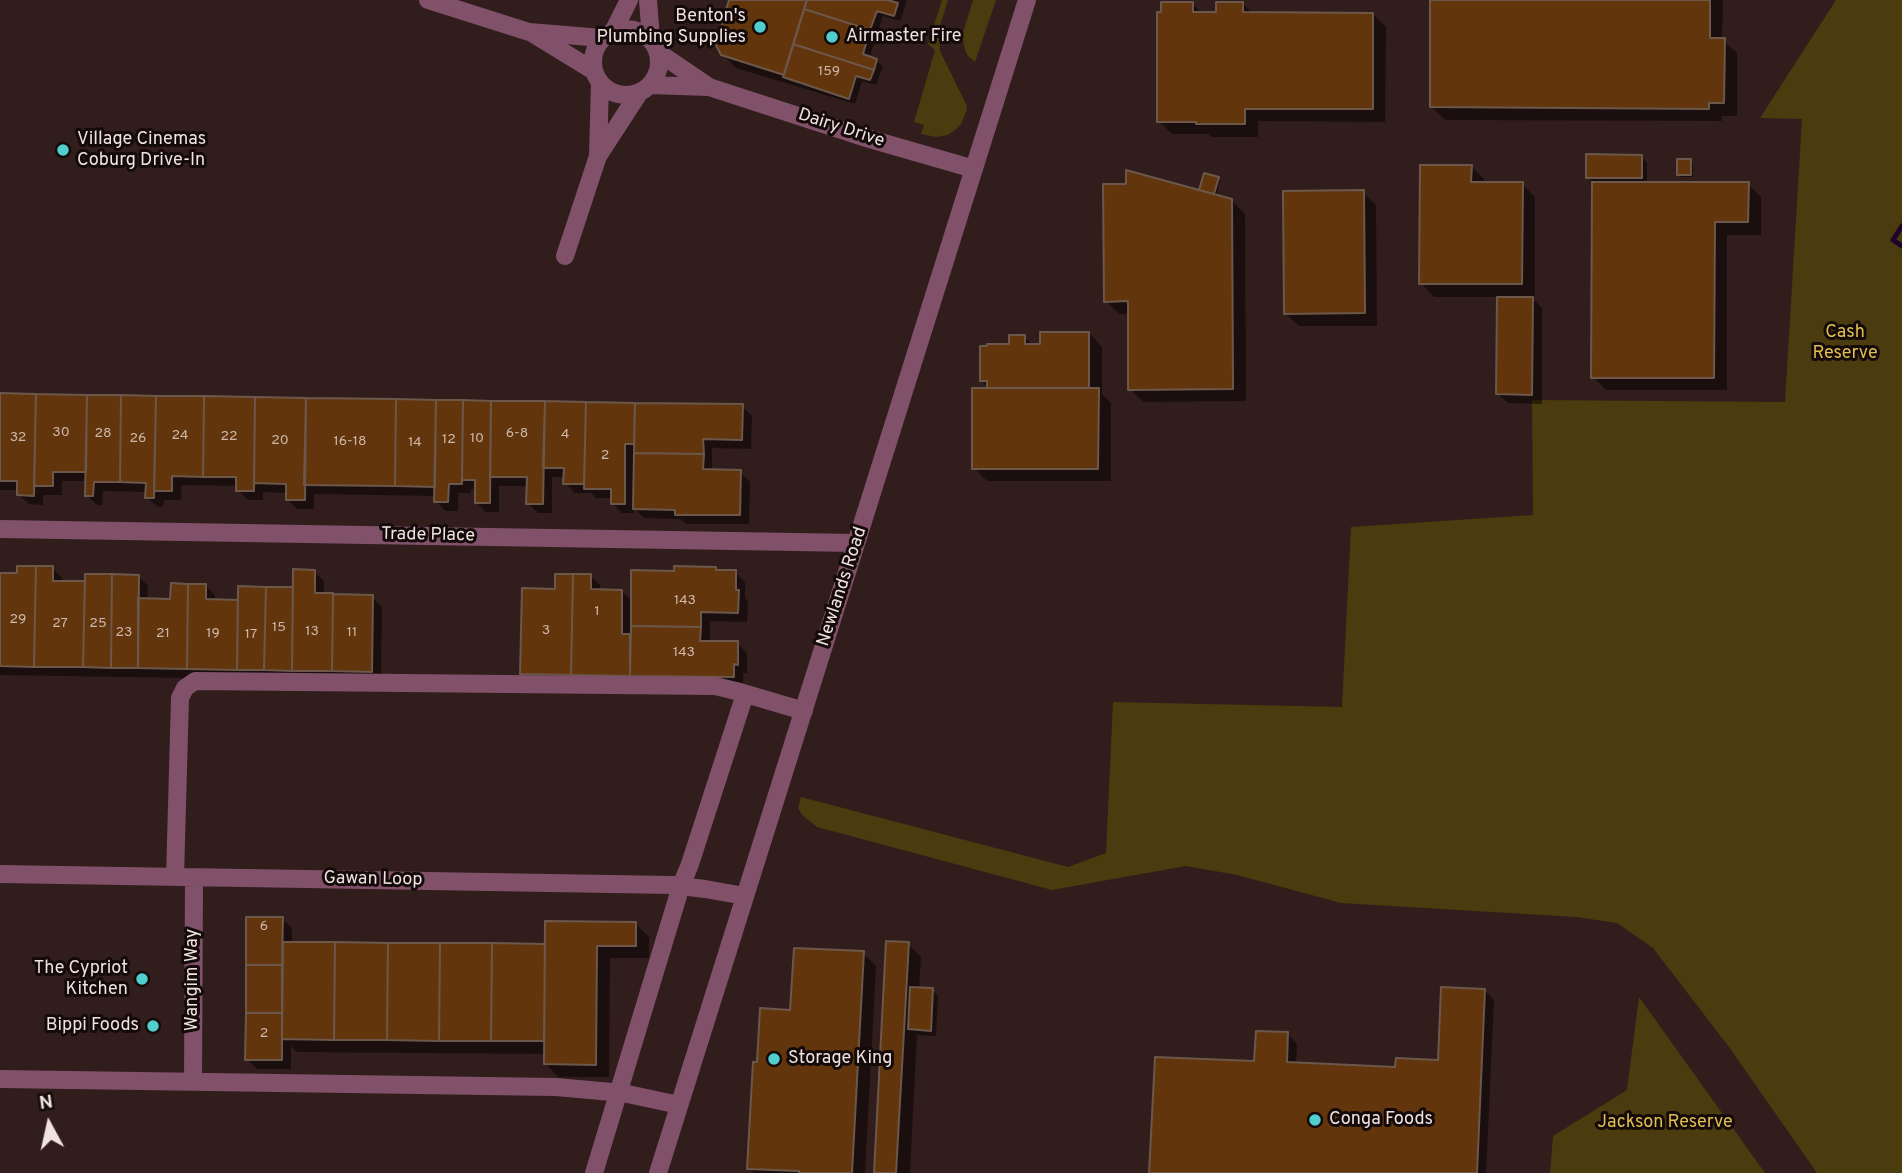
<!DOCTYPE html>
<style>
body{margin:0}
#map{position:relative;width:1902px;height:1173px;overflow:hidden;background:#311d1c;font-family:Overpass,sans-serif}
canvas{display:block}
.north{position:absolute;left:14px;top:1089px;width:70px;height:70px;-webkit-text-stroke:5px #130a09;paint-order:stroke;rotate:352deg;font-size:19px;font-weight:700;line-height:28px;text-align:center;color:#f0e2e1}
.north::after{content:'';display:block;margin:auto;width:24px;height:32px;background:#f0e2e1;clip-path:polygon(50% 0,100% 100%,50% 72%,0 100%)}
</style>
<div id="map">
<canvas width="1902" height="1173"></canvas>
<div class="north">N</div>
</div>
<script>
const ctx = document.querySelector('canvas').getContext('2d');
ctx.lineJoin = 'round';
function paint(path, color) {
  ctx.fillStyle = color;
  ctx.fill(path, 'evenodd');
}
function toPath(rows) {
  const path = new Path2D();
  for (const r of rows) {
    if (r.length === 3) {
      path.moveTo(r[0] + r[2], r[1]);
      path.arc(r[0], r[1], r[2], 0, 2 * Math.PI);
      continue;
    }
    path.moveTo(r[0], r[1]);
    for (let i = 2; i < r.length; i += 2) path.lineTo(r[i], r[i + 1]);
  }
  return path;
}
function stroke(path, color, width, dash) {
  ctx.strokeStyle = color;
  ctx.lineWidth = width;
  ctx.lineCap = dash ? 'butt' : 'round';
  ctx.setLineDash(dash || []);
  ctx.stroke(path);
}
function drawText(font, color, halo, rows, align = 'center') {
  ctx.font = font + ' Overpass,sans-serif';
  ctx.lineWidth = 6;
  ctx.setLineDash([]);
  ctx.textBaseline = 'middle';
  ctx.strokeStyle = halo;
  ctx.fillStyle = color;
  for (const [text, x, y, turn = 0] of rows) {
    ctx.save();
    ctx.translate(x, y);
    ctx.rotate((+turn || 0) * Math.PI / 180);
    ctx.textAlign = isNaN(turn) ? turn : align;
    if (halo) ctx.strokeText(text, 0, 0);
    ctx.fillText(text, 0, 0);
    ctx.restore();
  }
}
paint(toPath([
 [942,0,948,0,939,29,940,51,967,106,966,112,961,124,955,130,948,135,936,137,921,134,924,125,914,122,935,50,928,44],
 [973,0,996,0,975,62,968,56,965,50,962,36],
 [1836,0,1902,0,1902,1173,1817,1173,1729,1047,1653,948,1617,923,1576,917,1341,903,1237,875,1186,866,1052,890,817,827,803,816,798,808,801,797,1068,867,1106,853,1113,702,1342,707,1351,527,1533,515,1532,400,1785,402,1802,119,1760,118],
 [1639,997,1765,1173,1550,1173,1553,1136,1627,1090]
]), '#4a3c0e');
paint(toPath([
 [731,0,907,0,900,21,883,16,870,56,883,66,876,85,862,81,855,104,736,68,722,54],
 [1432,0,1723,0,1722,40,1737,53,1737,116,1722,116,1722,121,1445,120,1432,107],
 [1192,3,1203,14,1218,14,1243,4,1253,14,1373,14,1386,27,1385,122,1258,121,1258,137,1211,137,1208,134,1172,134,1159,121],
 [1641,156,1647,163,1647,183,1748,184,1761,197,1761,235,1727,235,1727,390,1606,390,1593,377,1593,182,1588,177],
 [1690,161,1693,163,1693,177,1681,177,1678,174],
 [1471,166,1484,179,1484,184,1522,184,1535,197,1535,297,1531,297,1542,308,1542,404,1508,403,1498,394,1498,297,1434,297,1421,283],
 [1218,179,1220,181,1216,196,1232,201,1245,214,1246,401,1143,402,1130,389,1129,314,1119,314,1106,301,1206,193,1201,189],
 [1363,192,1376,205,1377,326,1299,326,1285,313],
 [1089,333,1102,347,1102,394,1111,403,1111,481,987,481,974,468,990,389,982,381,1011,346,1025,337,1033,346],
 [0,395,742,406,752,416,751,449,712,448,712,471,740,472,750,482,749,524,686,524,681,519,644,518,634,507,634,513,622,513,613,504,613,498,596,498,591,493,575,493,565,483,565,477,552,477,552,513,538,513,528,503,528,486,499,486,499,512,486,512,476,502,477,489,471,489,471,493,458,493,458,511,446,511,436,501,436,496,314,494,314,509,297,509,287,499,287,493,263,492,263,500,248,500,238,490,238,486,182,485,181,500,164,500,163,507,157,507,147,497,147,492,103,491,102,505,97,505,87,495,87,481,62,481,62,495,43,495,43,505,29,504,19,495,19,490,0,490],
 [52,568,62,578,62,583,86,583,138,576,148,586,147,600,172,600,206,586,215,595,215,601,240,601,295,589,314,572,324,581,324,595,372,597,382,607,381,681,0,675,0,575,19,575],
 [715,568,718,572,735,572,745,582,745,598,748,601,747,622,710,621,710,643,737,643,747,653,747,674,743,673,743,686,532,683,522,673,556,590,590,576,600,585,600,591,622,592,633,602,676,572],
 [282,919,292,928,292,943,546,945,636,924,649,937,649,958,610,958,609,1077,558,1077,545,1063,545,1054,297,1052,291,1046,291,1069,257,1069,247,1059],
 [908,944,921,957,919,989,932,990,938,996,936,1036,917,1035,910,1173,875,1173],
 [863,953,876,966,865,1173,754,1173,749,1168,759,1064],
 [1484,990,1494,1000,1486,1173,1151,1173,1256,1063,1288,1034,1297,1044,1296,1065,1397,1069,1439,1062]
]), '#0007');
stroke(toPath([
 [1902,226,1893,240,1902,246]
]), '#1f032c', 5);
const building = toPath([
 [729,0,807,0,784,75,721,55,716,45,729,0],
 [807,0,888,0,898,3,894,16,877,11,870,30,804,9,807,0],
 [1430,0,1710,0,1710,38,1725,38,1724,103,1709,103,1709,109,1430,107,1430,0],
 [1161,2,1193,2,1193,12,1216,12,1216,2,1243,2,1243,12,1373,13,1373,109,1245,109,1245,124,1196,124,1196,122,1157,122,1157,12,1161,12,1161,2],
 [804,9,870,30,863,54,877,59,874,70,793,44,804,9],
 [793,44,874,70,870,80,856,76,849,99,783,77,793,44],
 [1586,154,1642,155,1642,178,1586,178,1586,154],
 [1677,159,1691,159,1691,175,1677,175,1677,159],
 [1420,165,1472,165,1471,182,1523,182,1522,284,1419,284,1420,165],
 [1126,170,1232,199,1233,389,1128,390,1128,301,1104,302,1103,184,1126,184,1126,170],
 [1204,173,1219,177,1214,194,1199,190,1204,173],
 [1592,182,1749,182,1748,222,1715,222,1714,378,1591,378,1592,182],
 [1364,190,1365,313,1284,314,1283,191,1364,190],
 [1497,297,1533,297,1532,395,1496,394,1497,297],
 [1040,332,1089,332,1089,388,987,388,987,381,980,381,980,346,987,346,987,344,1009,344,1009,335,1025,335,1025,344,1040,344,1040,332],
 [972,388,1099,388,1098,469,972,469,972,388],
 [0,393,36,394,34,496,17,495,17,481,0,481,0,393],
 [36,394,87,395,86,472,53,472,53,486,34,486,36,394],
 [87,395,121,395,120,482,94,482,93,496,85,496,87,395],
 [121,395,156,396,154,498,145,498,146,483,120,482,121,395],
 [156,396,204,396,203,477,172,476,172,491,154,491,156,396],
 [204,396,255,397,254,491,236,491,236,477,203,477,204,396],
 [255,397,306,398,305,500,286,500,286,484,254,483,255,397],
 [306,398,396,399,395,486,304,485,306,398],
 [396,399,436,400,435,487,395,486,396,399],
 [436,400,463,400,462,484,449,484,448,502,434,502,436,400],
 [463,400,491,401,490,503,475,503,475,480,462,480,463,400],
 [491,401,545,401,543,504,526,504,527,477,490,477,491,401],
 [545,401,586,402,584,484,563,484,564,468,543,468,545,401],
 [586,402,635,403,634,444,625,444,625,504,611,504,611,489,584,489,586,402],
 [635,403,743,404,742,440,703,439,704,454,634,453,635,403],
 [634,453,704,454,703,469,741,470,740,515,675,515,675,510,633,509,634,453],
 [17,566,36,566,34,667,0,666,0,573,17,573,17,566],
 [36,566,53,566,53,581,85,581,83,667,34,667,36,566],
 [674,566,716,567,716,570,736,570,736,590,739,590,738,613,701,612,701,627,631,626,631,570,674,571,674,566],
 [293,569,315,570,315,593,333,593,332,671,292,671,293,569],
 [85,574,112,574,111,668,83,667,85,574],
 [112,574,139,575,138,668,111,668,112,574],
 [555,574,573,574,571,675,520,674,522,588,555,589,555,574],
 [573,574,591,574,591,589,622,590,622,634,630,634,630,676,571,675,573,574],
 [171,583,188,584,187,669,138,668,138,598,170,599,171,583],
 [188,584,206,584,206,599,238,600,237,670,187,669,188,584],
 [238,586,266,587,264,670,237,670,238,586],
 [266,587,293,587,292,671,264,670,266,587],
 [333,594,373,595,372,672,332,671,333,594],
 [631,626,701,627,700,641,738,641,738,665,734,664,734,677,630,676,631,626],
 [246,917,283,917,282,965,246,965,246,917],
 [545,921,636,922,636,946,597,946,596,1065,544,1064,545,921],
 [886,941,909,942,896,1173,874,1173,886,941],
 [283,942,335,942,334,1040,282,1039,283,942],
 [335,942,388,943,387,1040,334,1040,335,942],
 [388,943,440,943,439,1041,387,1040,388,943],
 [440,943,492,943,491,1041,439,1041,440,943],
 [492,943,545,944,544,1041,491,1041,492,943],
 [794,948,864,951,852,1173,799,1173,799,1171,747,1169,753,1062,757,1062,760,1008,790,1010,794,948],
 [246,965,282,965,282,1013,246,1013,246,965],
 [910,987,933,988,931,1031,908,1029,910,987],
 [1441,987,1485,989,1477,1173,1149,1173,1155,1057,1254,1061,1256,1031,1288,1032,1287,1062,1395,1067,1396,1058,1438,1060,1441,987],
 [246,1013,282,1013,282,1060,245,1060,246,1013]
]);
paint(building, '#63350c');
stroke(building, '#6b584b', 2);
stroke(toPath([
 [428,0,529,32,602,38],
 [648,0,651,39],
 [626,62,33],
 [614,30,629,0],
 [532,33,594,71],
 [659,53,709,87,863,137,974,169],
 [650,85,709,87],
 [598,156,600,83],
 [565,256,598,156,639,93],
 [0,529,856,543],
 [0,874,672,885,705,889,745,896],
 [175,877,180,698,185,688,195,681,715,686,736,691,804,711],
 [0,1079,556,1087,623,1093,679,1105],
 [193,1082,194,878],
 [594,1173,681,886,690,864,745,694],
 [658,1173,1027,0]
]), '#81516a', 18);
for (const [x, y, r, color] of [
 [760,27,7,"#52cdcd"],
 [832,37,7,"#52cdcd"],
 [63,150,7,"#52cdcd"],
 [142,979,7,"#52cdcd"],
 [153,1026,7,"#52cdcd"],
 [774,1059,7,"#52cdcd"],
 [1315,1120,7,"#52cdcd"]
]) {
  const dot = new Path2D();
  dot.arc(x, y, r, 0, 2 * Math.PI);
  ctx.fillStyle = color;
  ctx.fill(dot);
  stroke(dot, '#130a09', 2.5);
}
drawText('14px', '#cdb7ac', null, [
 ["159",829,72],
 ["30",61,433],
 ["28",103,434],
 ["6-8",517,434],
 ["4",565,435],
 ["24",180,436],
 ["22",229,437],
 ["32",18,438],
 ["26",138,439],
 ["10",477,439],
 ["12",449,440],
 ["20",280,441],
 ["16-18",350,442],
 ["14",415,443],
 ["2",605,456],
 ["143",685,601],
 ["1",597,612],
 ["29",18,620],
 ["27",60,624],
 ["25",98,624],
 ["15",279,628],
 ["3",546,631],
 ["13",312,632],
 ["23",124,633],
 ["11",352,633],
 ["21",163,634],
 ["19",213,634],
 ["17",251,635],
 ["143",684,653],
 ["6",264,927],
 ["2",264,1034]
]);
drawText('18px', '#f0e2e1', '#130a09', [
 ["Benton's",746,17,"right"],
 ["Plumbing Supplies",746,38,"right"],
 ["Airmaster Fire",846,37],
 ["Village Cinemas",77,140],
 ["Coburg Drive-In",77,161],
 ["The Cypriot",128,969,"right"],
 ["Kitchen",128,990,"right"],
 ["Bippi Foods",139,1026,"right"],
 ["Storage King",788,1059],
 ["Conga Foods",1329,1120]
], 'left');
drawText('18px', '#f0e2e1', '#130a09', [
 ["Dairy Drive",841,129,18],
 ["Trade Place",428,536,1],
 ["Newlands Road",843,587,-72],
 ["Gawan Loop",373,880,1],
 ["Wangim Way",193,980,-90]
]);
drawText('18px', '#e2bf4f', '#130a09', [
 ["Cash",1845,333],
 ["Reserve",1845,354],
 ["Jackson Reserve",1665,1123]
]);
</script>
